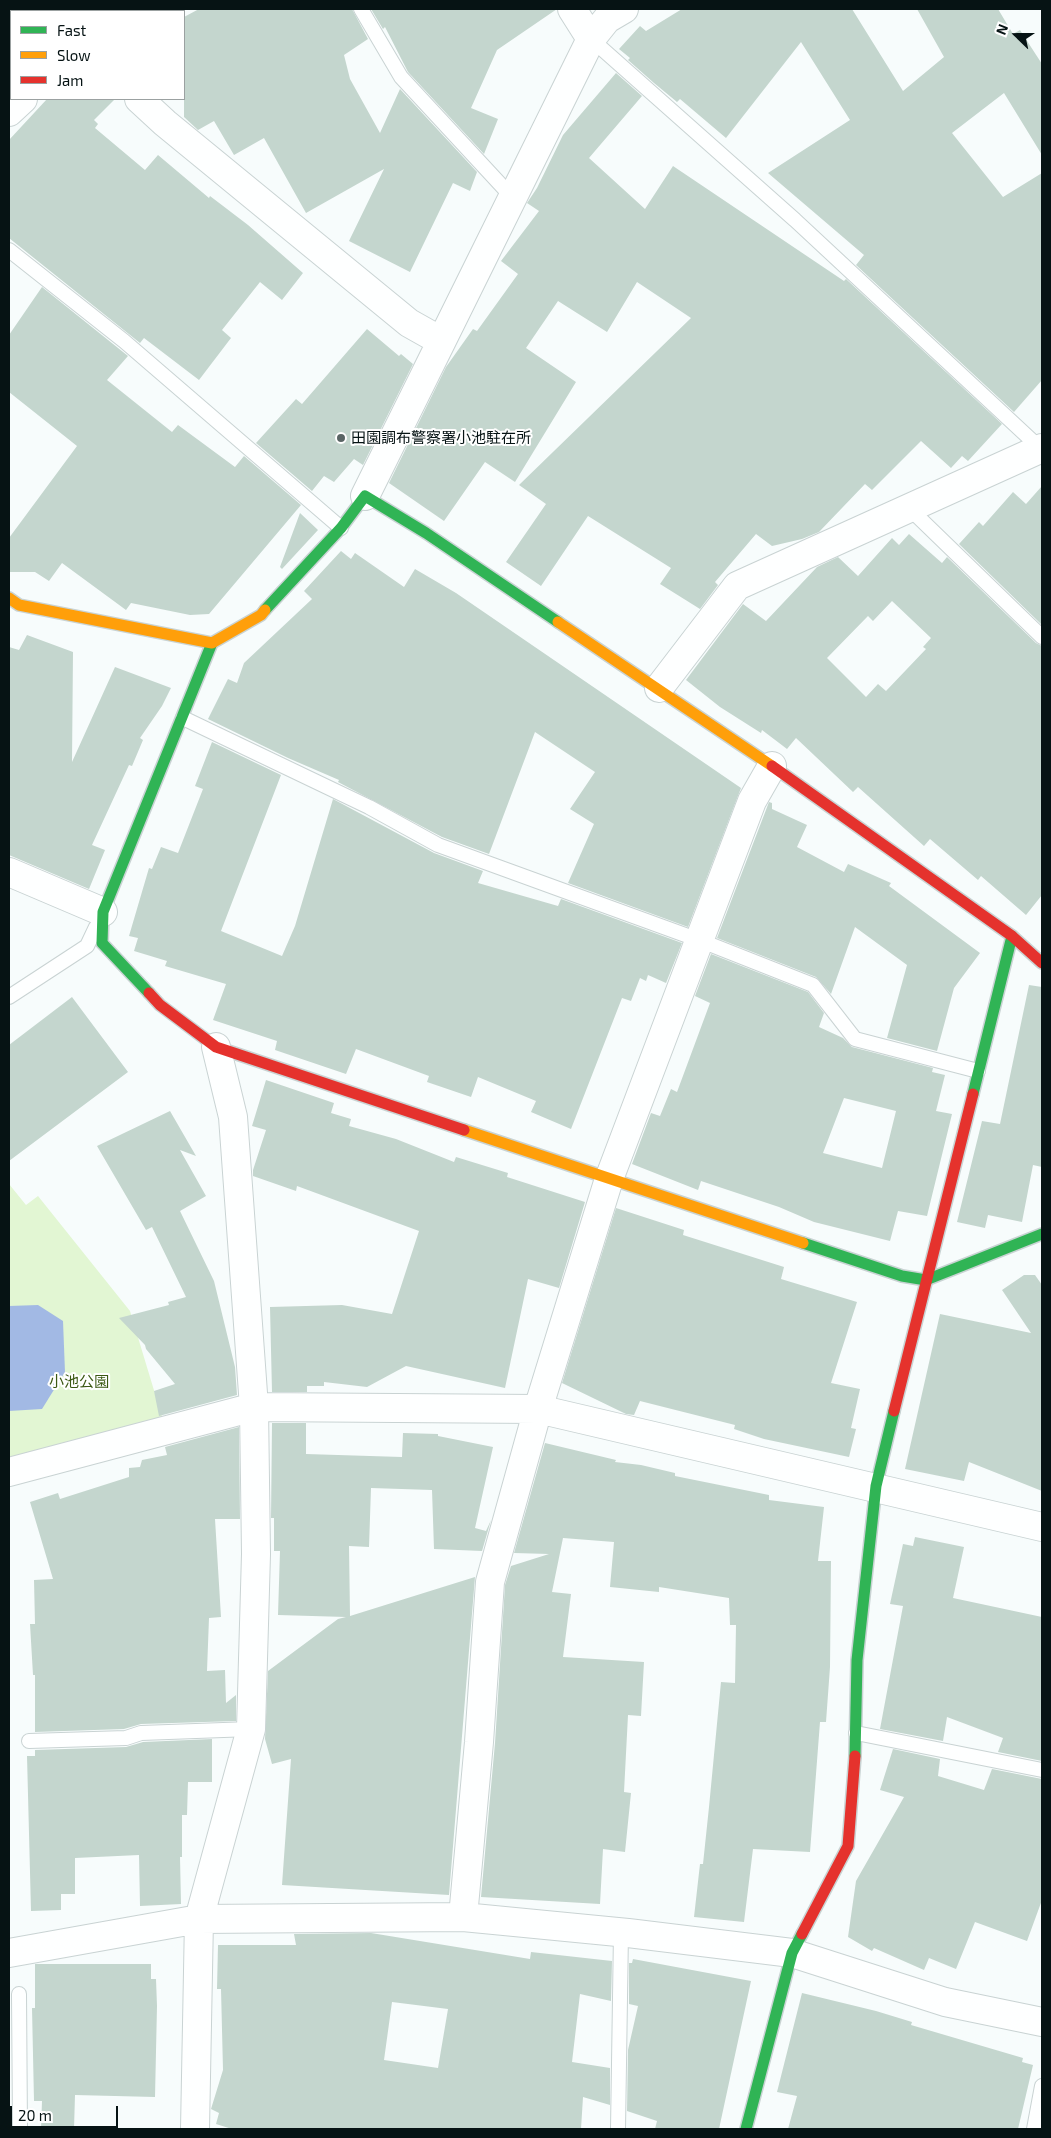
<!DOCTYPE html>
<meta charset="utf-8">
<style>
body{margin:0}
#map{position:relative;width:1051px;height:2138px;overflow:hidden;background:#f7fcfc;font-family:"Exo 2",sans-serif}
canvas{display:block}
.frame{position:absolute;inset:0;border:10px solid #061314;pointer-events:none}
.legend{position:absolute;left:10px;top:10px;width:175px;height:90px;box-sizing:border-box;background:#fff;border:1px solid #9ba1a1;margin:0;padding:6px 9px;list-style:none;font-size:15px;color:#061314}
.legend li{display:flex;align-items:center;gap:10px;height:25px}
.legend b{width:25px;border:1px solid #9ba1a1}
.north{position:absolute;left:991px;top:10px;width:50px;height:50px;-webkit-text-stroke:4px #fff;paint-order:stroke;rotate:292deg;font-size:14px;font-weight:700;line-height:20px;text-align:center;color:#061314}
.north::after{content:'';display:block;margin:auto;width:18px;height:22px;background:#061314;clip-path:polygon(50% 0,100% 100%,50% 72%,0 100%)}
.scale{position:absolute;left:10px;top:2106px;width:108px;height:22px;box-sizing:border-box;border:2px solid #061314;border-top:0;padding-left:6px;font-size:15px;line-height:18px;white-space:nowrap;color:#061314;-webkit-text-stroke:4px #fff;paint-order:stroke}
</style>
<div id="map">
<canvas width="1051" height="2138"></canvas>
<div class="frame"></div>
<ul class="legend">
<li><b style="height:6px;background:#30b455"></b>Fast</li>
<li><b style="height:6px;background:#ff9f0a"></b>Slow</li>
<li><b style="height:6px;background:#e5322d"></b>Jam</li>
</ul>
<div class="north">N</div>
<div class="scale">20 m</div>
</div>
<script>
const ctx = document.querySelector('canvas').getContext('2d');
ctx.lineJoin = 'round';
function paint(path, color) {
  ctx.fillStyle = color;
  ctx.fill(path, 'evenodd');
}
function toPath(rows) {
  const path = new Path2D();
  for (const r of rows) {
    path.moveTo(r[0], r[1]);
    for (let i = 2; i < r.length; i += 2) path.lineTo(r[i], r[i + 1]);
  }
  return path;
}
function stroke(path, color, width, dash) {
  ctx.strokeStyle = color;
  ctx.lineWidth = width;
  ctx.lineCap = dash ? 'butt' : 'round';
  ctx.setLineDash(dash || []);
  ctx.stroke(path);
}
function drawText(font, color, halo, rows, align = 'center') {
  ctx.font = font + ' "Exo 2","Noto Sans JP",sans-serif';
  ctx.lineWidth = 4;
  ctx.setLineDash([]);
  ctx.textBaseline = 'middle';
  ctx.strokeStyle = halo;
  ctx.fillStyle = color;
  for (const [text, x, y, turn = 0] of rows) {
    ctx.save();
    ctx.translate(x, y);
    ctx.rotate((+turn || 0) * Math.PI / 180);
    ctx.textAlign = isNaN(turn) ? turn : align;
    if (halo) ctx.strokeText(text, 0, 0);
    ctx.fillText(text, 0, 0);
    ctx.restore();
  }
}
paint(toPath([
 [9,1184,26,1205,38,1196,130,1311,166,1430,9,1475]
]), '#e2f6d3');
paint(toPath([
 [38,1305,63,1321,65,1372,42,1409,9,1411,9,1306]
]), '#a2b9e4');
paint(toPath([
 [199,9,352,9,368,39,344,55,350,79,380,133,400,89,477,172,470,191,453,183,410,272,349,241,384,169,306,213,264,138,234,155,214,121,198,130,184,117,184,17],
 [371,9,557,9,497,50,471,108,498,119,484,154,408,72,385,27,383,29],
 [682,9,852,9,903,91,944,57,917,9,998,9,1013,34,1020,30,1042,64,1042,155,1004,93,952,133,1003,197,1042,173,1042,380,1014,412,856,265,864,255,768,173,850,120,801,42,726,138,680,99,677,102,654,83,628,60,630,58,619,49,640,26,646,31],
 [616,73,642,96,589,158,645,209,673,166,844,281,846,279,1002,424,968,461,962,456,951,468,921,441,872,490,865,484,819,532,802,539,772,546,756,534,715,582,718,585,700,609,660,584,671,568,588,516,541,586,506,562,546,504,519,485,691,318,637,282,607,332,558,301,526,348,576,382,515,482,485,462,444,521,389,483,446,367,473,329,477,331,518,274,501,261,539,211,527,203,537,188,563,135],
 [47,99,115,99,94,120,98,124,95,128,145,170,158,155,209,198,210,196,248,225,303,273,282,300,260,282,222,330,231,338,199,380,144,338,140,343,9,238,9,140],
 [42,287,128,356,107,380,172,432,178,425,235,467,244,456,301,505,209,614,190,615,131,603,126,610,62,563,49,581,35,572,9,572,9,538,77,446,9,392,9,335],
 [367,329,399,356,401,354,413,364,363,465,354,459,334,482,324,476,312,491,256,443,296,399,302,404],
 [1042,486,1042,625,959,544,979,522,983,526,1013,492,1026,504],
 [300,513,318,530,282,569,280,567],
 [909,534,942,563,947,557,1036,643,1042,646,1042,895,1026,915,981,876,978,880,930,839,924,846,858,787,853,792,796,738,787,749,762,730,761,733,720,707,686,680,743,604,766,621,817,567,838,557,858,576,892,538,899,545],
 [892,601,931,638,923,647,926,649,886,691,878,684,866,697,827,658,868,616,873,621],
 [341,551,351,559,355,553,404,587,415,569,456,593,741,788,688,927,568,883,594,824,570,809,595,772,535,732,489,854,442,837,338,782,339,780,288,758,208,719,228,679,237,683,244,663,312,599,304,591],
 [27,635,73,652,72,762,115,667,171,688,162,706,140,738,143,740,132,766,129,765,92,845,105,850,89,889,9,855,9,647,19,650],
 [212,742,281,775,221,931,282,956,295,926,333,799,434,853,483,871,478,883,558,906,561,899,682,943,666,983,648,975,646,981,640,978,631,1001,622,998,571,1129,531,1112,536,1101,478,1077,471,1097,427,1082,429,1076,356,1049,346,1074,275,1050,277,1041,213,1020,226,984,165,966,167,961,134,951,138,938,129,936,149,868,152,869,161,847,178,853,203,789,195,786],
 [769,802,772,803,772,809,807,825,797,847,844,872,848,864,891,883,889,886,980,953,954,988,937,1051,887,1038,907,965,855,927,831,994,816,977,717,938],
 [711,954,808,992,824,1013,819,1027,843,1038,852,1047,933,1068,932,1072,945,1075,936,1111,952,1114,927,1216,898,1211,890,1241,814,1222,779,1207,701,1181,698,1190,632,1164,651,1113,660,1116,671,1089,677,1092,710,1003,695,996],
 [844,1098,896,1111,882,1168,823,1153],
 [1029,985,1042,987,1042,1167,1033,1165,1022,1222,988,1215,985,1228,957,1222,982,1121,1000,1124],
 [72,997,128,1072,9,1161,9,1045],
 [266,1080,334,1103,331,1113,351,1119,349,1126,396,1139,454,1162,456,1157,508,1173,507,1177,585,1202,559,1288,528,1279,505,1388,406,1366,367,1387,324,1382,324,1386,307,1386,307,1392,272,1392,270,1307,342,1305,392,1314,419,1231,297,1186,296,1191,253,1176,253,1170,266,1130,252,1126],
 [170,1111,196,1156,180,1150,206,1196,180,1211,214,1281,235,1367,237,1395,159,1416,154,1391,175,1384,146,1349,145,1345,119,1318,169,1305,168,1302,186,1297,152,1227,146,1230,97,1146],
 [616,1208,684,1230,683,1235,784,1267,781,1279,857,1302,831,1383,860,1389,851,1428,856,1429,849,1457,764,1439,734,1429,735,1425,640,1401,634,1415,626,1414,562,1383],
 [1024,1275,1035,1275,1042,1285,1042,1491,969,1462,964,1481,905,1469,940,1314,1031,1333,1002,1290],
 [272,1423,306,1423,306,1454,402,1457,403,1433,438,1434,438,1436,493,1447,475,1528,486,1531,491,1520,482,1551,434,1549,432,1490,371,1488,369,1547,349,1546,350,1616,475,1577,449,1895,282,1885,291,1759,272,1764,265,1739,268,1671,338,1619,346,1617,278,1615,280,1551,274,1551,274,1518,271,1518],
 [239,1427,240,1519,215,1519,221,1617,209,1618,207,1671,225,1670,226,1703,236,1695,236,1721,141,1724,124,1729,35,1732,35,1675,33,1675,30,1624,35,1624,34,1580,53,1579,30,1502,58,1493,60,1499,129,1477,129,1468,140,1467,142,1460,167,1455,165,1447],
 [545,1443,616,1460,615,1462,641,1465,675,1473,675,1476,769,1495,769,1500,824,1507,818,1561,831,1561,830,1667,826,1722,820,1722,810,1852,753,1849,744,1922,694,1917,700,1864,703,1864,709,1807,721,1682,735,1683,736,1625,730,1625,729,1598,659,1587,659,1592,610,1587,614,1542,563,1538,552,1592,571,1594,563,1657,644,1662,641,1716,628,1715,624,1792,631,1793,625,1852,603,1849,600,1904,481,1897,495,1743,505,1585,511,1566,549,1554,514,1553],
 [915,1537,964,1547,953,1598,1042,1617,1042,1761,998,1752,1003,1738,947,1717,943,1741,880,1729,903,1606,890,1604,903,1544,913,1546],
 [212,1739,212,1782,188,1782,187,1815,182,1815,182,1857,180,1857,181,1904,140,1906,139,1855,75,1858,75,1894,61,1894,61,1910,31,1911,27,1756,35,1756,35,1750,126,1747,143,1742],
 [893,1749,940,1759,938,1776,984,1790,992,1769,1042,1779,1042,1900,1027,1941,975,1922,956,1969,929,1958,924,1970,874,1948,872,1951,848,1937,856,1881,904,1797,880,1790],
 [371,1933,530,1959,531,1952,612,1961,611,2001,580,1994,572,2062,610,2068,610,2105,583,2097,581,2129,232,2129,216,2124,219,2113,211,2109,223,2070,221,1989,217,1989,218,1945,296,1945,294,1934],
 [392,2002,448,2009,438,2068,384,2060],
 [633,1959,751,1981,719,2129,655,2129,657,2121,627,2111,628,2050,638,2006,629,2004,629,1963,632,1963],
 [35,1964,151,1964,151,1979,156,1979,157,2006,155,2097,75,2095,74,2129,41,2129,42,2101,34,2101,32,2008,35,2008],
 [802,1993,876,2011,912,2022,911,2025,1023,2058,1022,2062,1033,2065,1018,2129,788,2129,797,2096,777,2092]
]), '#c4d6ce');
const lane = toPath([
 [361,9,401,77,513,198],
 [171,11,176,9],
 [591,39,795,220,1041,449],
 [9,250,124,341,341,528],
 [909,508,1042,637],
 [183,718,369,807,438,845,699,940,813,985,855,1039,978,1071],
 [9,997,87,946,96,927],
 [856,1733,1042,1770],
 [29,1741,126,1738,141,1733,251,1729],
 [19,1994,20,2129],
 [618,2129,621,1932],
 [1034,2129,1042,2086]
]);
const street = toPath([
 [60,9,62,11],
 [572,9,591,39],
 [139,99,165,123,409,323,441,341],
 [9,112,23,99],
 [365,496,591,39,607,19,624,9],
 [659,688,737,586,1042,448],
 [9,872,103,912],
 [9,1472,254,1407,538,1409,1042,1527],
 [463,1917,479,1742,490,1582,538,1409,609,1179,752,801,772,766],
 [9,1953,199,1919,463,1917,628,1933,792,1953,945,2002,1042,2022],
 [195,2129,199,1919,251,1729,256,1554,254,1407,233,1117,216,1047]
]);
const fast = toPath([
 [265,610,341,528,365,496,426,533,558,622],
 [149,993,102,943,103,912,212,643],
 [973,1094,1012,936],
 [803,1243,902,1276,926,1280,1042,1234],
 [855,1756,857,1660,876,1486,894,1411],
 [746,2129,792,1953,802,1934]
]);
const slow = toPath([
 [9,598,19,605,212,643,261,615,265,610],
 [558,622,772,766],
 [464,1130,803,1243]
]);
const jam = toPath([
 [772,766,1012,936,1042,963],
 [149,993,160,1005,216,1047,464,1130],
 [894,1411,973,1094],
 [802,1934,848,1846,855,1756]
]);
stroke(lane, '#c9d3d3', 16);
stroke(street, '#c9d3d3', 30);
stroke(fast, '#c9d3d3', 14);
stroke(slow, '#c9d3d3', 14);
stroke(jam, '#c9d3d3', 14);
stroke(lane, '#feffff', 14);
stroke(street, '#feffff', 28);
stroke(fast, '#30b455', 11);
stroke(slow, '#ff9f0a', 11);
stroke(jam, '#e5322d', 11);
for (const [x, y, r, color] of [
 [341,438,5,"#5a6565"]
]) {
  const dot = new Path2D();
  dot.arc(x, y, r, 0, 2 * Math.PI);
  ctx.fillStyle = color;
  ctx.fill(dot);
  stroke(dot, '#fff', 2);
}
drawText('15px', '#061314', '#fff', [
 ["田園調布警察署小池駐在所",351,438]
], 'left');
drawText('15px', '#3b5914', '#fff', [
 ["小池公園",79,1382]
]);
</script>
